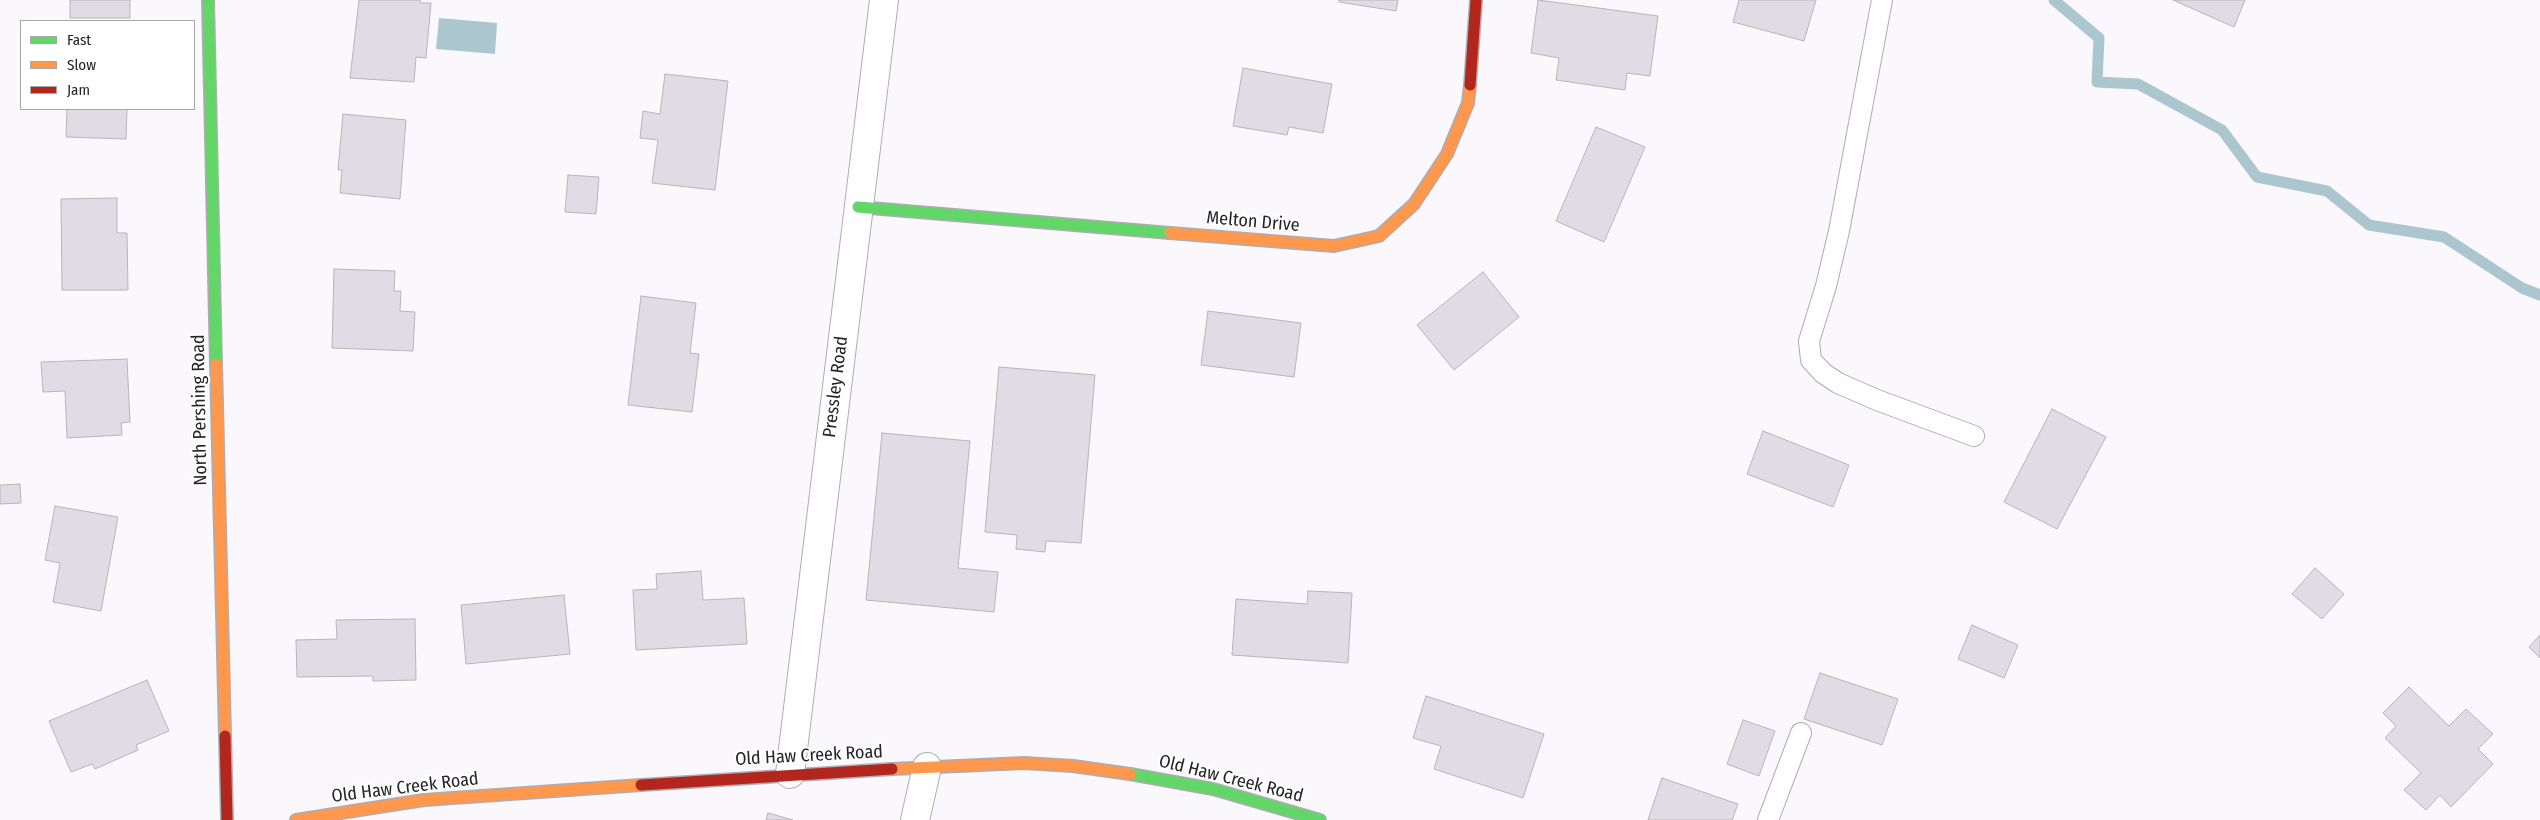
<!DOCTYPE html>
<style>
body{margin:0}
#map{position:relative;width:2540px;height:820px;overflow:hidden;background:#faf8fd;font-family:"Fira Sans Condensed",sans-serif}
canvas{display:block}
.legend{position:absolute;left:20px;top:20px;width:175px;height:90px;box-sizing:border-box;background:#fff;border:1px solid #a7a7a9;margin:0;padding:6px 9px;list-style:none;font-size:15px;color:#242327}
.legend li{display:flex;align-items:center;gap:10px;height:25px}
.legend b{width:25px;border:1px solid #a7a7a9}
</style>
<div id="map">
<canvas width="2540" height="820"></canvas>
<ul class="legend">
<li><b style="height:6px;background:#63d668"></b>Fast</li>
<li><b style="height:6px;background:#ff974d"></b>Slow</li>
<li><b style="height:6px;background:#b3261e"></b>Jam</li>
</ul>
</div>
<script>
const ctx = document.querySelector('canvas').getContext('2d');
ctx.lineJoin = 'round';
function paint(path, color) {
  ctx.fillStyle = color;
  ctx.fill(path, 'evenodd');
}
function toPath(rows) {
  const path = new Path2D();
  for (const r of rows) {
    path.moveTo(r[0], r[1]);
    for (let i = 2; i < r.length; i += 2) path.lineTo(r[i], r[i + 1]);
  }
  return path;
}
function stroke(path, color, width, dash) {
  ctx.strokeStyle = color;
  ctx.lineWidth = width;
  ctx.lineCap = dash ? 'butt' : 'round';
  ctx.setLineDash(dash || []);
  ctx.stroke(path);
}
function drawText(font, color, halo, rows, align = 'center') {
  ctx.font = font + ' "Fira Sans Condensed",sans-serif';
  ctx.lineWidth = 4;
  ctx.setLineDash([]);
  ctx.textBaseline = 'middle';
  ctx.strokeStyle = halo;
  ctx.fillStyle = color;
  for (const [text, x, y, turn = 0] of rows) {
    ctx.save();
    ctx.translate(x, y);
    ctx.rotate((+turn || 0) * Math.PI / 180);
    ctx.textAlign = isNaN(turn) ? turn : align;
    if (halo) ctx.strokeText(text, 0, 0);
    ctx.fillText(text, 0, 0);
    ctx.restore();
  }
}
paint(toPath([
 [439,18,497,23,495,54,436,49]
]), '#acc6d0');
stroke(toPath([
 [2054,0,2099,38,2097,82,2138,84,2222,130,2257,177,2327,191,2369,225,2444,237,2522,288,2540,295]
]), '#acc6d0', 11);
const building = toPath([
 [70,0,130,0,130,18,70,18,70,0],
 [359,0,420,0,420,3,431,3,426,58,416,57,414,82,350,78,359,0],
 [1339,0,1398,0,1396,11,1339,2,1339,0],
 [1538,0,1658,16,1650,76,1627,73,1625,90,1556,80,1559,58,1531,53,1538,0],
 [1739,0,1816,0,1804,41,1733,22,1739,0],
 [2173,0,2245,0,2234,27,2173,0],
 [1243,68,1332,84,1323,133,1289,127,1287,135,1233,126,1243,68],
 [665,74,728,81,715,190,652,183,658,140,640,138,643,111,660,114,665,74],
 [67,109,127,109,126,139,66,137,67,109],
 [343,114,406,120,400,199,340,193,342,170,338,170,343,114],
 [1596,127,1645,147,1604,242,1556,221,1596,127],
 [568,175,599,177,596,214,565,212,568,175],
 [117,198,117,233,127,233,128,290,62,290,61,199,117,198],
 [334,269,395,271,394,291,401,291,400,311,415,312,413,351,332,348,334,269],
 [1483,272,1519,317,1454,370,1417,325,1483,272],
 [641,296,696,303,690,353,699,354,692,412,628,405,641,296],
 [1208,311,1301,323,1294,377,1201,365,1208,311],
 [127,359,130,422,121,423,122,435,67,438,65,391,43,392,41,362,127,359],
 [999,367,1095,375,1081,543,1046,541,1045,552,1016,549,1017,535,985,532,999,367],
 [2052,409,2106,437,2057,529,2004,502,2052,409],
 [1763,431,1849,465,1833,507,1747,474,1763,431],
 [882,433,970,441,958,568,998,572,994,612,866,600,882,433],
 [20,484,21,503,0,504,0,485,20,484],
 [55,506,118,517,101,611,53,602,60,563,45,560,55,506],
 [2315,568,2344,594,2322,619,2292,594,2315,568],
 [701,571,703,600,744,598,747,644,636,650,633,590,657,589,656,574,701,571],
 [1308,591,1352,593,1348,663,1232,655,1236,599,1307,604,1308,591],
 [564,595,570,654,466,664,461,605,564,595],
 [415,619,416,680,373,681,373,676,297,677,296,640,337,639,336,620,415,619],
 [1972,625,2018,645,2004,678,1958,659,1972,625],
 [2540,635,2540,658,2529,647,2540,635],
 [1820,673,1898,699,1882,745,1804,719,1820,673],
 [147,680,169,731,136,745,138,750,95,769,92,764,71,772,49,721,147,680],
 [2409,687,2449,726,2466,709,2493,734,2478,749,2493,764,2451,807,2440,795,2426,810,2404,790,2421,773,2385,738,2396,726,2383,713,2409,687],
 [1426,696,1544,734,1523,798,1434,769,1441,746,1413,738,1426,696],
 [1743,720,1775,731,1759,776,1727,764,1743,720],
 [1662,778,1738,804,1732,820,1648,820,1662,778],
 [768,813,793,820,766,820,768,813]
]);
paint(building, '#e1dbe3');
stroke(building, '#b7b5b8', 1);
const lane = toPath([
 [1882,0,1839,231,1826,286,1809,341,1811,360,1823,373,1838,383,1877,400,1974,436],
 [1768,820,1801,733]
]);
const street = toPath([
 [790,774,884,0],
 [915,820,927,767]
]);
const fast = toPath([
 [208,0,216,364],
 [858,207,1170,233],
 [1130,774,1213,789,1320,820]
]);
const slow = toPath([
 [1170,233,1334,246,1379,236,1414,204,1447,154,1468,103,1470,85],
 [216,364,225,736],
 [892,769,1024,763,1073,766,1130,774],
 [296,820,424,800,641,785]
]);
const jam = toPath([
 [1470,85,1476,0],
 [225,736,227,820],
 [641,785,892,769]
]);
stroke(lane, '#aeacb1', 22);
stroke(street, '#aeacb1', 30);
stroke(fast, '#aeacb1', 14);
stroke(slow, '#aeacb1', 14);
stroke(jam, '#aeacb1', 14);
stroke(lane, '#fefeff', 20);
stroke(street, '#fefeff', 28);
stroke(fast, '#63d668', 11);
stroke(slow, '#ff974d', 11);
stroke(jam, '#b3261e', 11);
drawText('18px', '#242327', '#fff', [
 ["Melton Drive",1253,222,5],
 ["Pressley Road",836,387,-83],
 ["North Pershing Road",200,410,-91],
 ["Old Haw Creek Road",809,756,-3],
 ["Old Haw Creek Road",1231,779,14],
 ["Old Haw Creek Road",405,788,-7]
]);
</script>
